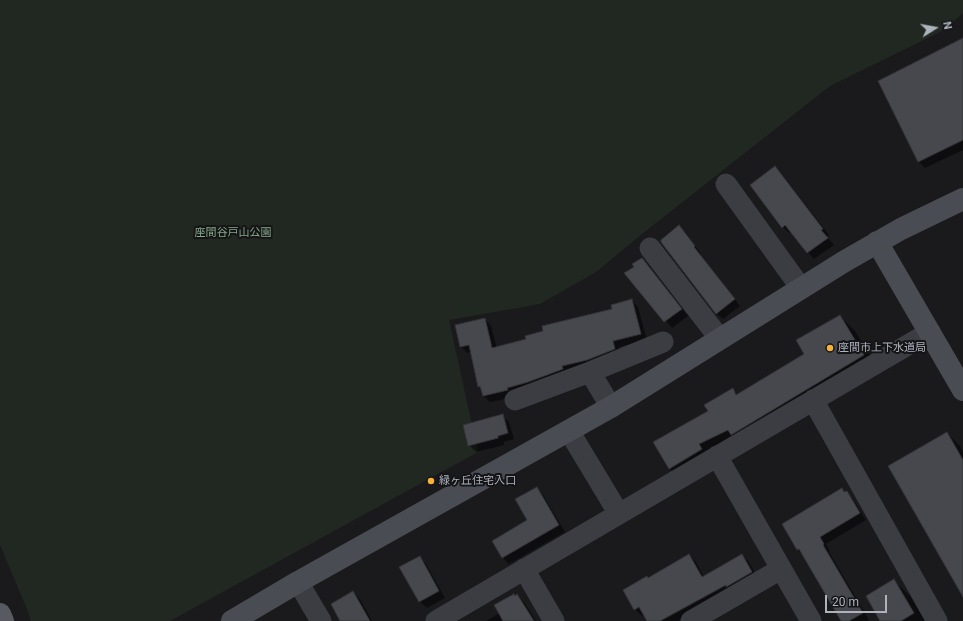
<!DOCTYPE html>
<meta charset="utf-8">
<style>
body{margin:0}
#map{position:relative;width:963px;height:621px;overflow:hidden;background:#1a1a1d;font-family:Roboto,sans-serif}
canvas{display:block}
.north{position:absolute;left:915px;top:8px;width:40px;height:40px;-webkit-text-stroke:3px #151518;paint-order:stroke;rotate:79deg;font-size:11px;font-weight:700;line-height:16px;text-align:center;color:#adb2bd}
.north::after{content:'';display:block;margin:auto;width:14px;height:18px;background:#adb2bd;clip-path:polygon(50% 0,100% 100%,50% 72%,0 100%)}
.scale{position:absolute;left:825px;top:595px;width:62px;height:18px;box-sizing:border-box;border:2px solid #adb2bd;border-top:0;padding-left:5px;font-size:12px;line-height:14px;white-space:nowrap;color:#adb2bd;-webkit-text-stroke:3px #151518;paint-order:stroke}
</style>
<div id="map">
<canvas width="963" height="621"></canvas>
<div class="north">N</div>
<div class="scale">20 m</div>
</div>
<script>
const ctx = document.querySelector('canvas').getContext('2d');
ctx.lineJoin = 'round';
function paint(path, color) {
  ctx.fillStyle = color;
  ctx.fill(path, 'evenodd');
}
function toPath(rows) {
  const path = new Path2D();
  for (const r of rows) {
    path.moveTo(r[0], r[1]);
    for (let i = 2; i < r.length; i += 2) path.lineTo(r[i], r[i + 1]);
  }
  return path;
}
function stroke(path, color, width, dash) {
  ctx.strokeStyle = color;
  ctx.lineWidth = width;
  ctx.lineCap = dash ? 'butt' : 'round';
  ctx.setLineDash(dash || []);
  ctx.stroke(path);
}
function drawText(font, color, halo, rows, align = 'center') {
  ctx.font = font + ' Roboto,"Noto Sans JP",sans-serif';
  ctx.lineWidth = 4;
  ctx.setLineDash([]);
  ctx.textBaseline = 'middle';
  ctx.strokeStyle = halo;
  ctx.fillStyle = color;
  for (const [text, x, y, turn = 0] of rows) {
    ctx.save();
    ctx.translate(x, y);
    ctx.rotate((+turn || 0) * Math.PI / 180);
    ctx.textAlign = isNaN(turn) ? turn : align;
    if (halo) ctx.strokeText(text, 0, 0);
    ctx.fillText(text, 0, 0);
    ctx.restore();
  }
}
paint(toPath([
 [0,0,963,0,963,13,944,30,830,86,642,234,596,272,540,304,449,320,478,452,170,621,31,621,27,609,0,545]
]), '#202821');
paint(toPath([
 [963,40,963,150,925,168,919,162,879,82],
 [775,167,781,173,829,235,827,237,834,245,814,259,791,232,789,233,783,227],
 [679,227,686,233,701,254,700,254,740,306,723,319,716,313],
 [642,259,649,266,688,316,672,328,626,273,635,267],
 [632,300,638,307,647,340,619,347,621,355,514,397,490,402,484,396,482,389,479,386,471,352,467,353,461,346,485,319,491,326,497,348,528,340,613,310],
 [840,316,855,331,879,370,685,483,669,468,709,411,732,389,738,395,806,354],
 [502,415,509,422,514,439,504,442,504,445,476,452,469,445],
 [947,433,960,446,963,452,963,595],
 [537,488,543,495,565,532,509,564,502,557,529,521],
 [841,489,853,499,866,520,826,544,830,551,829,552,869,620,867,621,842,621,805,557,798,550],
 [689,555,696,562,704,577,742,555,749,562,758,579,678,621,649,621,645,614,642,616,635,609,649,579],
 [419,557,426,564,445,598,427,608,420,602,401,568],
 [894,581,911,597,925,621,882,621],
 [353,592,360,599,372,621,341,621],
 [517,595,524,602,536,621,486,621,500,613]
]), '#0007');
const building = toPath([
 [963,38,963,140,918,162,878,81,963,38],
 [775,166,823,229,821,230,828,238,807,253,785,225,782,228,750,185,775,166],
 [679,225,695,246,694,247,735,299,716,314,661,242,661,240,679,225],
 [642,258,682,309,664,322,624,273,634,267,632,264,642,258],
 [632,299,641,334,613,341,615,349,587,360,562,366,563,369,528,382,507,388,508,390,483,396,480,386,478,387,469,345,460,347,455,325,485,318,492,348,526,339,525,336,543,331,542,326,612,309,611,305,632,299],
 [840,315,864,355,731,435,728,430,699,444,702,449,669,469,653,442,708,411,704,405,733,388,736,395,804,354,796,340,840,315],
 [503,414,508,433,498,436,498,438,468,446,463,425,503,414],
 [947,432,963,460,963,597,888,466,947,432],
 [537,487,559,525,502,558,492,541,527,520,515,499,537,487],
 [842,488,844,492,847,491,860,513,820,537,824,544,823,545,863,613,849,621,841,621,799,549,797,550,782,524,842,488],
 [689,554,702,577,742,554,752,572,726,587,726,585,660,621,647,621,639,607,634,610,623,590,647,576,648,578,689,554],
 [420,556,439,591,419,602,399,567,420,556],
 [894,579,914,613,901,621,880,621,866,596,894,579],
 [353,591,370,621,340,621,331,604,353,591],
 [514,594,515,596,517,594,534,621,503,621,494,605,514,594]
]);
paint(building, '#47484d');
stroke(building, '#343439', 1);
stroke(toPath([
 [726,184,801,288],
 [650,248,720,339],
 [590,372,611,407],
 [515,400,590,372,663,342],
 [813,400,937,621],
 [569,431,619,514],
 [717,456,811,621],
 [524,569,554,621],
 [298,582,321,621],
 [436,621,930,332],
 [691,621,781,569]
]), '#3b3d42', 21);
stroke(toPath([
 [877,242,963,390],
 [232,621,298,582,611,407,845,261,901,229,963,199]
]), '#494c52', 22);
stroke(toPath([
 [0,614,3,621]
]), '#575a61', 22);
for (const [x, y, r, color] of [
 [830,348,4,"#f7b139"],
 [431,481,4,"#f7b139"]
]) {
  const dot = new Path2D();
  dot.arc(x, y, r, 0, 2 * Math.PI);
  ctx.fillStyle = color;
  ctx.fill(dot);
  stroke(dot, '#151518', 1.5);
}
drawText('11px', '#84a885', '#151518', [
 ["座間谷戸山公園",233,233]
]);
drawText('11px', '#adb2bd', '#151518', [
 ["座間市上下水道局",838,348],
 ["緑ヶ丘住宅入口",439,481]
], 'left');
</script>
